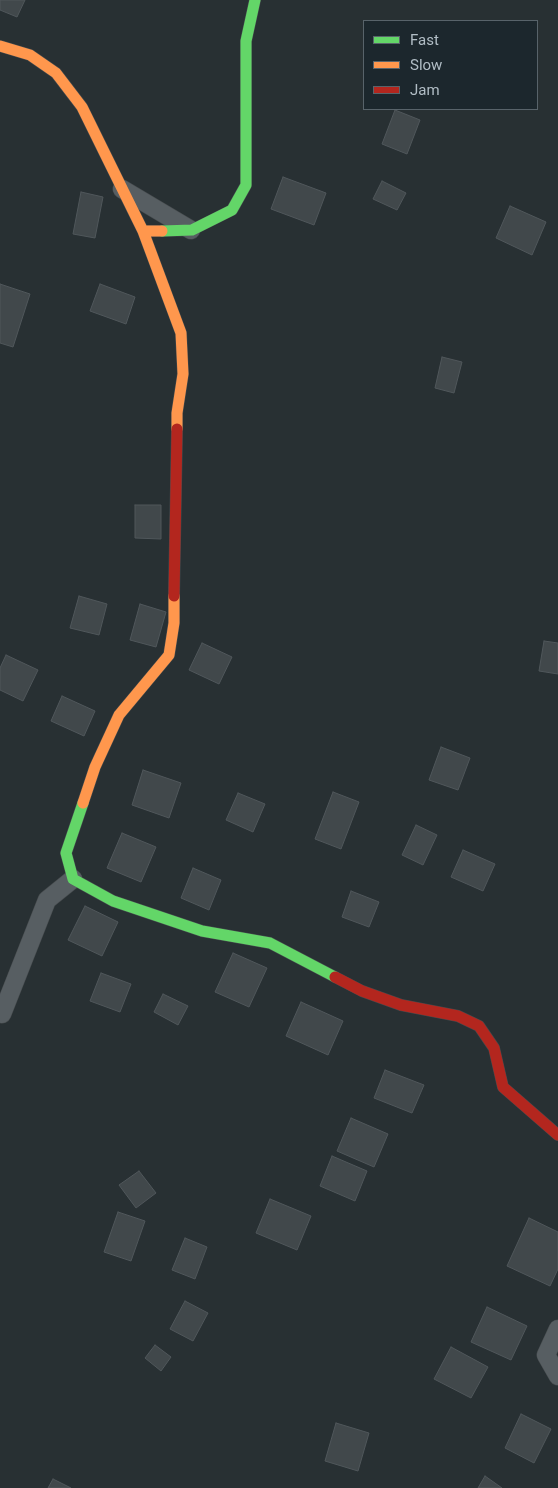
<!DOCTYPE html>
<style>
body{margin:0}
#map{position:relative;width:558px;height:1488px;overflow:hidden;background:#283033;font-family:Roboto,sans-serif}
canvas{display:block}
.legend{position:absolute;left:363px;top:20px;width:175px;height:90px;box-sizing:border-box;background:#1c272d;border:1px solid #58636a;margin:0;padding:6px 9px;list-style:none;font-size:15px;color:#b1bdc5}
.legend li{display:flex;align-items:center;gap:10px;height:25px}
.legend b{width:25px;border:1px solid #58636a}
</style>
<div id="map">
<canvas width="558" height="1488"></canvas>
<ul class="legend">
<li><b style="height:6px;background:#63d668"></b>Fast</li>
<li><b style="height:6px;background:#ff974d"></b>Slow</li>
<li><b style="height:6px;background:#b3261e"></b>Jam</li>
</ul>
</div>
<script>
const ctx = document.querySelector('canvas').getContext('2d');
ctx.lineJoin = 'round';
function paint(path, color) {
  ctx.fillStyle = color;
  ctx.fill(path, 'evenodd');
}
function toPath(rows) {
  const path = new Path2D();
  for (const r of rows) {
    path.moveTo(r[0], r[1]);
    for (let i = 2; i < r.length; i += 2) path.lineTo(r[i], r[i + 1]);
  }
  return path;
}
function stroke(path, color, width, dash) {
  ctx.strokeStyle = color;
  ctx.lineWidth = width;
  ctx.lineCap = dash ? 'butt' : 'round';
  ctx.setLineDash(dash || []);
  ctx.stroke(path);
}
const building = toPath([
 [0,0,25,0,17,17,0,10,0,0],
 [395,110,420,120,407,154,382,144,395,110],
 [283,177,326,193,314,225,271,209,283,177],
 [382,181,406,193,397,210,373,199,382,181],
 [81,192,103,197,95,238,73,234,81,192],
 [510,206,546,222,532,255,496,238,510,206],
 [0,284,30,294,13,347,0,343,0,284],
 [100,284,135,297,126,324,90,311,100,284],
 [442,357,462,362,454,393,435,388,442,357],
 [135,505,161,505,161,539,135,538,135,505],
 [79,596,107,604,99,635,70,628,79,596],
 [140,604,166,612,156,647,130,640,140,604],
 [544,641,558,643,558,674,539,671,544,641],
 [202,643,232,657,219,684,189,670,202,643],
 [6,655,38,670,23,701,0,690,0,668,6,655],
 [62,696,95,711,84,736,51,721,62,696],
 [441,747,470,758,458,790,429,780,441,747],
 [143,770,181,783,169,818,132,805,143,770],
 [333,792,359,802,341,849,315,839,333,792],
 [238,793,265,804,253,832,226,820,238,793],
 [416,825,437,835,423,865,402,855,416,825],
 [122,833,156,847,141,882,107,868,122,833],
 [463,850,495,864,483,891,451,877,463,850],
 [193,868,221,880,209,910,181,898,193,868],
 [351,891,379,902,369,927,342,917,351,891],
 [85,906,118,922,102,956,68,940,85,906],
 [233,953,267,968,249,1007,215,992,233,953],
 [101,973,131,984,120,1012,90,1001,101,973],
 [163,994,188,1006,178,1025,154,1012,163,994],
 [301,1002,343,1021,328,1055,286,1036,301,1002],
 [385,1070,424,1085,412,1113,374,1098,385,1070],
 [351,1118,388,1134,374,1167,337,1151,351,1118],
 [332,1156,367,1171,355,1201,320,1186,332,1156],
 [139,1171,156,1193,136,1208,119,1185,139,1171],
 [270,1199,311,1216,297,1250,256,1233,270,1199],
 [118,1212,145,1221,131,1261,104,1252,118,1212],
 [529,1218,558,1232,558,1269,550,1286,507,1266,529,1218],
 [185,1238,207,1247,195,1279,172,1270,185,1238],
 [185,1301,208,1313,193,1341,170,1329,185,1301],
 [487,1307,527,1326,511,1360,471,1342,487,1307],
 [155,1345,171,1357,161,1371,145,1358,155,1345],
 [451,1347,488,1367,471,1398,434,1379,451,1347],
 [521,1414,551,1429,534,1463,505,1448,521,1414],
 [336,1423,369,1433,358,1471,325,1461,336,1423],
 [485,1476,502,1488,478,1488,485,1476],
 [53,1479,71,1488,48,1488,53,1479]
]);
paint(building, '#41484b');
stroke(building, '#50575b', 1);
const street = toPath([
 [122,189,191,230],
 [2,1014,47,900,73,879],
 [558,1329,546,1355,558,1376]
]);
const fast = toPath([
 [162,231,192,230,232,210,246,185,246,41,255,0],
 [83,803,66,853,73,879,113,901,202,931,270,943,335,977]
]);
const slow = toPath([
 [0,46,30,55,56,73,82,107,143,231],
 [162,231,143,231,181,333,183,374,177,413,177,429],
 [83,803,95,767,119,715,169,655,174,623,174,596]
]);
const jam = toPath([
 [174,596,177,429],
 [335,977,362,991,401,1005,458,1016,479,1026,494,1048,503,1087,558,1135]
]);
stroke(street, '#464b4e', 19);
stroke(fast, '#464b4e', 12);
stroke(slow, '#464b4e', 12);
stroke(jam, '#464b4e', 12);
stroke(street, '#575e62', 18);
stroke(fast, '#63d668', 11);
stroke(slow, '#ff974d', 11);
stroke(jam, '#b3261e', 11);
</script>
